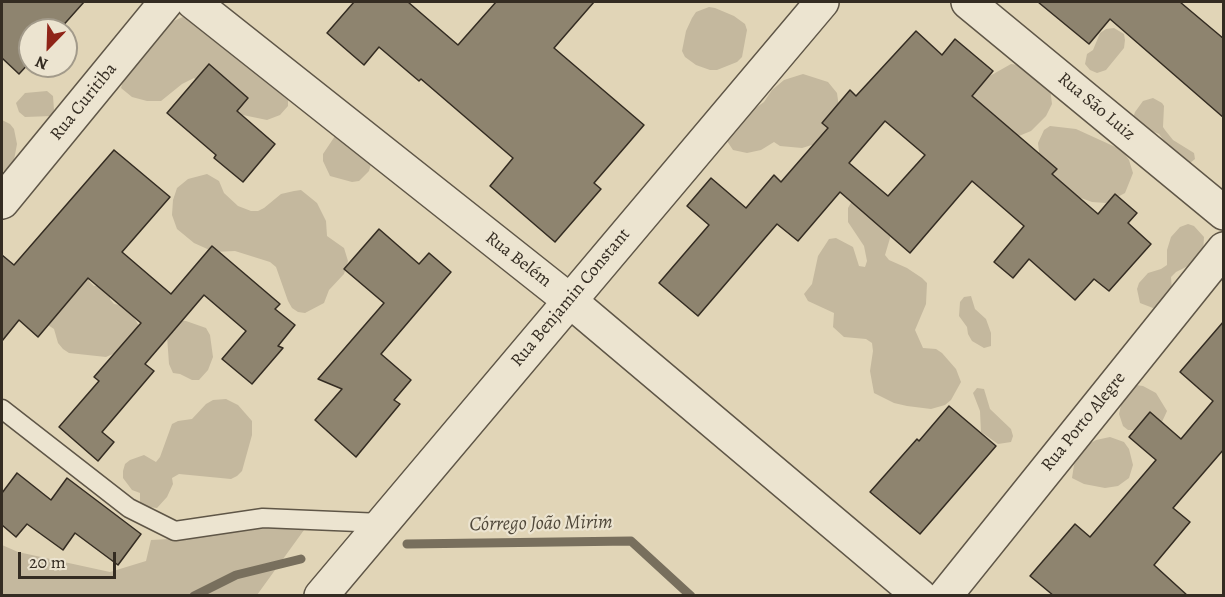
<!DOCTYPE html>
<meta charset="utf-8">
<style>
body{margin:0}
#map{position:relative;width:1225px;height:597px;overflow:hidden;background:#e1d5b7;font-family:Alegreya,serif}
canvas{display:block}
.frame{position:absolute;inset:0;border:3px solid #342c22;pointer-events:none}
.north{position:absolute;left:18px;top:18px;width:60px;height:60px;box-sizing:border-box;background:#ece4d0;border:2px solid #a29a8a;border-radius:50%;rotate:203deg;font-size:16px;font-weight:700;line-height:24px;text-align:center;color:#342c22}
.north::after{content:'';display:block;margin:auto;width:21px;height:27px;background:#8f2418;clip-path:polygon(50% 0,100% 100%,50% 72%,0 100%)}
.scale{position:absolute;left:18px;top:552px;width:98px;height:27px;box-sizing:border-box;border:3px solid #342c22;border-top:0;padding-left:8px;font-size:18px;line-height:21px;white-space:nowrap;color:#342c22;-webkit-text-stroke:4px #ece4d0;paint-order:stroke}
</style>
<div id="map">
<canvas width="1225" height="597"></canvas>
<div class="frame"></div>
<div class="north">N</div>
<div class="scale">20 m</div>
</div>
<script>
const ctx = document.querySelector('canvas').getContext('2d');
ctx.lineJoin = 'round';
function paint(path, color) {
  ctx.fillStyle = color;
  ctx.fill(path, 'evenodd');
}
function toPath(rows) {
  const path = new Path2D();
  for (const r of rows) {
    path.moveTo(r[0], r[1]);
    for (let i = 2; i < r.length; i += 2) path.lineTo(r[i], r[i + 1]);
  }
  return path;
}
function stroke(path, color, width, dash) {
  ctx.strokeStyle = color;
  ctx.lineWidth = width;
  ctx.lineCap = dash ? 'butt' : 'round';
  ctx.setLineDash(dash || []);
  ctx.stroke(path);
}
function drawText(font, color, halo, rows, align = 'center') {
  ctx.font = font + ' Alegreya,serif';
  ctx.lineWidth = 4.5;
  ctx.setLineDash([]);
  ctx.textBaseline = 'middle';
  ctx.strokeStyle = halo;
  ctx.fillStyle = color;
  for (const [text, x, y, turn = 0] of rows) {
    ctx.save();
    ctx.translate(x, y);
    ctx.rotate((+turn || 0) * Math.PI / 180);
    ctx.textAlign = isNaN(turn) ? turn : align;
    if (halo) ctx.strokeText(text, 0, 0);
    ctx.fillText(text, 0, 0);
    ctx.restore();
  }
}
paint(toPath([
 [709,7,715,8,734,16,745,24,747,30,742,57,737,62,717,70,710,70,696,65,685,57,682,51,686,31,692,18,696,12],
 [185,16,288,92,288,106,280,115,267,120,238,114,214,99,194,78,182,84,161,101,147,101,132,97,121,88,126,71,160,27],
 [1114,28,1124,34,1125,40,1124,48,1106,70,1097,73,1090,70,1085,64,1087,54,1093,50,1100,33,1106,29],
 [1011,64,1032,67,1050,88,1052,104,1046,116,1031,131,997,145,969,102,981,81],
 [803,74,828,82,837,93,840,114,822,142,802,148,780,146,774,142,761,150,747,153,733,150,727,141,727,134,741,118,764,102,772,90,784,80],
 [47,91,53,96,54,110,52,116,25,117,19,112,16,103,25,93],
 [1153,98,1162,103,1164,106,1163,127,1165,130,1173,140,1194,153,1195,159,1190,163,1186,164,1170,149,1159,134,1152,131,1137,130,1133,118,1135,112,1143,101],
 [2,120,10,124,14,129,17,144,14,160,10,166,2,172],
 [1050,126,1076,129,1122,150,1129,160,1133,173,1125,193,1106,203,1092,202,1070,194,1040,161,1038,143,1044,130],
 [341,133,373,157,369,171,359,181,352,182,330,176,323,161,323,154,335,136],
 [207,174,219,181,224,193,238,206,251,211,258,211,264,208,281,194,294,191,301,190,317,203,326,221,327,236,344,248,348,261,344,274,329,290,324,303,305,313,298,312,292,308,288,301,276,267,270,262,235,251,214,252,194,243,177,229,172,215,173,200,177,188,188,179],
 [852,201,893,228,885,255,889,260,907,268,922,278,927,283,926,304,915,330,923,348,936,349,942,353,956,369,961,382,951,400,945,405,931,409,907,406,894,403,874,393,870,371,873,351,872,343,866,339,844,337,833,327,834,313,808,301,804,294,812,284,818,256,829,239,836,238,853,247,859,266,865,267,867,261,864,246,848,222,848,208],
 [1188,224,1194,226,1204,237,1203,252,1194,263,1176,272,1171,277,1172,291,1159,307,1153,308,1140,303,1137,289,1139,283,1148,273,1161,269,1167,265,1167,250,1171,237,1180,227],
 [90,268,89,281,94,286,100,285,111,293,110,299,114,304,121,305,132,314,139,326,121,357,113,354,106,357,69,353,63,349,58,343,54,329,48,325,44,310],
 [971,296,975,309,986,319,991,333,991,346,984,348,972,341,968,334,967,327,959,316,960,302,964,297],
 [177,320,186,321,206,328,210,335,213,357,208,370,199,380,192,380,180,374,173,373,169,364,167,336],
 [1136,385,1143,386,1156,393,1167,411,1161,424,1135,430,1128,430,1123,426,1119,414,1122,400,1125,394],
 [977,388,984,389,990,409,1011,429,1013,436,1011,442,998,444,981,432,980,411,973,393],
 [226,399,238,405,252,421,252,435,242,471,237,476,231,479,179,474,172,478,173,484,167,497,157,508,140,506,140,493,132,490,123,478,123,471,125,464,130,460,144,455,156,462,160,457,172,424,178,421,192,419,206,404,213,400],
 [1110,437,1124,442,1129,449,1133,465,1129,478,1118,486,1105,488,1084,484,1072,478,1074,465,1084,447,1096,440],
 [249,526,304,530,257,595,2,595,2,545,18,552,110,572,146,561,151,540,186,538]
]), '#c4b89e');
stroke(toPath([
 [407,544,631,541,691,596],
 [194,596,236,575,301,559]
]), '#786f5d', 9);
const building = toPath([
 [2,2,84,2,59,30,30,30,30,62,19,74,2,58,2,2],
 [354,2,408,2,458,45,496,2,594,2,554,48,644,125,594,183,601,189,555,242,490,186,513,158,421,79,419,81,379,47,364,65,327,33,354,2],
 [1038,2,1180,2,1224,39,1224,118,1110,19,1089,44,1038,2],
 [916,31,942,55,955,39,993,71,972,96,1057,169,1052,174,1098,214,1115,194,1137,213,1128,223,1151,244,1109,291,1094,279,1075,300,1029,259,1013,278,994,262,1024,226,972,181,910,253,840,192,798,241,777,224,698,316,659,283,709,225,687,206,711,178,746,208,774,175,781,182,828,128,822,123,850,90,856,96,916,31],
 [885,121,925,155,888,196,849,163,885,121],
 [209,64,248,98,237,111,275,144,243,182,214,158,216,155,167,113,209,64],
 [114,150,170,197,122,252,171,294,212,246,280,304,275,309,295,325,278,346,283,348,252,384,222,359,246,331,204,295,145,364,154,371,102,432,114,442,98,461,59,427,99,381,94,377,141,323,88,278,38,337,19,320,2,341,2,255,14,265,114,150],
 [379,229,419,264,429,253,451,272,381,354,411,380,394,400,400,404,356,457,315,420,342,389,318,379,384,303,344,269,379,229],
 [1224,321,1224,449,1173,508,1190,522,1154,565,1188,596,1054,596,1030,576,1075,524,1090,537,1156,460,1129,437,1150,412,1181,439,1213,401,1180,372,1224,321],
 [949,406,996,446,920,534,870,492,917,439,919,441,949,406],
 [17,473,51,500,67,478,141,534,118,565,75,533,63,550,27,524,16,537,2,525,2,493,17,473]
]);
paint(building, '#8e846f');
stroke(building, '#342c22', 1.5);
const service = toPath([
 [2,409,129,508,175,531,263,518,382,523]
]);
const minor = toPath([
 [193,2,569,300,920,596],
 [968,2,1224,213],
 [2,202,166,2],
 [945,596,1224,249]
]);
const tertiary = toPath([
 [321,596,822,2]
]);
stroke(service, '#5f5647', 21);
stroke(minor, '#5f5647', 36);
stroke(tertiary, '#5f5647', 36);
stroke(service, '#ece4d0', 18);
stroke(minor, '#ece4d0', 33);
stroke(tertiary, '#ece4d0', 33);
drawText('18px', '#342c22', '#ece4d0', [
 ["Rua Curitiba",84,102,-51],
 ["Rua São Luiz",1096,107,40],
 ["Rua Belém",518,260,38],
 ["Rua Benjamin Constant",571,298,-50],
 ["Rua Porto Alegre",1084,422,-51]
]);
drawText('italic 20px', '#50483a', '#ece4d0', [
 ["Córrego João Mirim",541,524,-1]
]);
</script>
